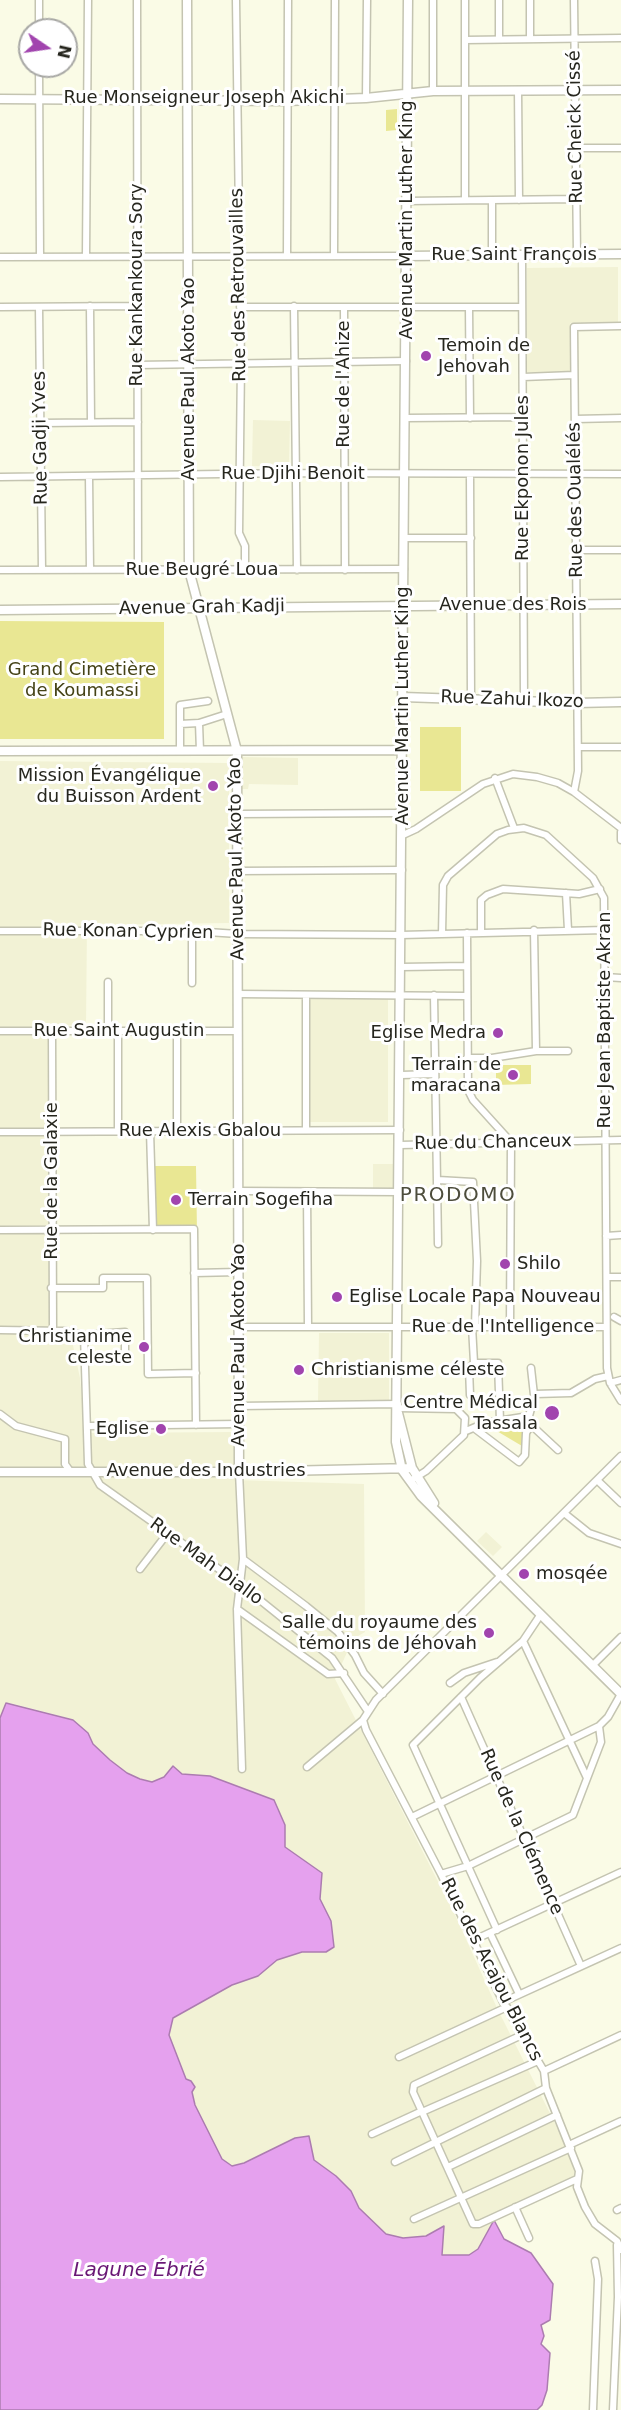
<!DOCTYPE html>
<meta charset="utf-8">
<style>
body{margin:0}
#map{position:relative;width:621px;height:2410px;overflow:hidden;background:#fafbe6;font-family:"DejaVu Sans",sans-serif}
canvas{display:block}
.north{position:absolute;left:18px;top:18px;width:60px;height:60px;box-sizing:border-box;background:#fff;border:2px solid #a8a8a5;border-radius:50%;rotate:103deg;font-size:16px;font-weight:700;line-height:24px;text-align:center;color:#26261e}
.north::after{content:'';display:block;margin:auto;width:21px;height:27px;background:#a144ae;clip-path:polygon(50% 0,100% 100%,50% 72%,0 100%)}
</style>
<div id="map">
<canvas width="621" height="2410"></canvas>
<div class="north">N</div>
</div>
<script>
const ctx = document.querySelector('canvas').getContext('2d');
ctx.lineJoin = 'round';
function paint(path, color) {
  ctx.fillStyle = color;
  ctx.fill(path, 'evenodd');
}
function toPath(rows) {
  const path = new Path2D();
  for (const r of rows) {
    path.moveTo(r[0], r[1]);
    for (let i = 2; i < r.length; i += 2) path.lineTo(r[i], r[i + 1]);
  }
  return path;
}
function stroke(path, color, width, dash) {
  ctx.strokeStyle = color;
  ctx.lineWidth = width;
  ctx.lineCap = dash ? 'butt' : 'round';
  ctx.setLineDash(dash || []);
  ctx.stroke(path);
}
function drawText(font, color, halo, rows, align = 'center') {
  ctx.font = font + ' "DejaVu Sans",sans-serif';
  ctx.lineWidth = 6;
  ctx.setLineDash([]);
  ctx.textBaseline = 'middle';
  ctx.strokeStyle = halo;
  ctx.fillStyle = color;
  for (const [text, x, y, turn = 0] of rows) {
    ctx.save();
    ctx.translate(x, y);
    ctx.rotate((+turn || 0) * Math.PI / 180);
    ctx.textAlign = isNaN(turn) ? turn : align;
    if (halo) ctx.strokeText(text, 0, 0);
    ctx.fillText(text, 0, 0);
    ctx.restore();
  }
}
paint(toPath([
 [618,267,618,322,570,323,570,372,527,372,527,268],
 [253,420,290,421,289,467,252,466],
 [241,757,298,758,298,785,249,784,248,789,240,789],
 [0,761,229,763,229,923,87,925,86,1025,49,1026,49,1334,71,1336,80,1378,85,1429,92,1433,234,1432,235,1480,364,1484,365,1632,353,1639,335,1679,457,1919,497,2008,583,2179,494,2220,478,2250,469,2255,441,2255,443,2226,426,2236,403,2238,386,2234,359,2208,351,2191,336,2176,314,2160,309,2136,295,2138,244,2163,232,2166,222,2159,195,2105,169,2034,173,2017,232,1985,258,1976,277,1960,302,1952,326,1952,334,1947,331,1921,320,1899,322,1873,285,1847,285,1825,274,1800,210,1776,182,1774,174,1766,164,1777,152,1782,140,1779,127,1773,110,1760,93,1744,88,1733,73,1720,53,1714,10,1703,6,1704,0,1718],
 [310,997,388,997,388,1122,310,1122],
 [373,1164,393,1164,393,1188,373,1188],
 [319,1333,389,1333,389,1401,318,1401],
 [486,1532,502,1547,493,1556,477,1541]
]), '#f2f2d5');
paint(toPath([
 [397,109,397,130,386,131,386,110],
 [0,621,164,622,164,739,0,739],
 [420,727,461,727,461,791,420,791],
 [496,1065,531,1065,531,1084,496,1085],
 [155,1166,196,1166,197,1233,155,1233],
 [527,1419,522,1446,485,1424]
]), '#e9e793');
const water = toPath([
 [6,1703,73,1720,88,1733,93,1744,110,1760,127,1773,140,1779,152,1782,164,1777,173,1766,182,1774,210,1776,274,1800,285,1825,285,1847,322,1873,320,1899,331,1921,334,1947,326,1952,302,1952,277,1960,258,1976,232,1985,173,2018,169,2035,186,2079,191,2081,195,2087,192,2092,195,2105,222,2159,232,2166,244,2163,295,2138,309,2136,314,2160,336,2176,351,2191,359,2208,386,2234,403,2238,426,2236,444,2226,442,2255,469,2255,478,2249,494,2220,504,2239,531,2253,553,2284,550,2320,541,2325,544,2336,541,2344,550,2353,547,2390,542,2405,537,2410,0,2410,0,1718,6,1703]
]);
paint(water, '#e5a1ee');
stroke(water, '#ac7cb0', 1.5);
const street = toPath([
 [137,0,138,570],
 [236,0,241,363,239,533,245,546,245,570],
 [433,0,433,91],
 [465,0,465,200],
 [499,0,499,39],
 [574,0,577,254],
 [39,30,39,0],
 [530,39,530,0],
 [465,40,621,38],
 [39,66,40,256],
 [518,90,519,200],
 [366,98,367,0],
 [576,148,621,148],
 [492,200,492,255],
 [407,201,576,199],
 [334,255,335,0],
 [522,255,524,702],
 [86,256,88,0],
 [287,256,288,0],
 [0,257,406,256],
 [90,306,91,422],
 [294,306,297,570],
 [0,307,137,306],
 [39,307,42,570],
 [240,307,522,307],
 [344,307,345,570],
 [469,307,470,418],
 [137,365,406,361],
 [523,377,574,375],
 [406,418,523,417],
 [575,419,621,418],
 [41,423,138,422],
 [470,474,471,698],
 [89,476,90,570],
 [0,477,296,473,621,474],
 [405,538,471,538],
 [576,550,621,550],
 [0,570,404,569],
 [199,723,200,751],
 [180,724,199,723,227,714],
 [578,747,621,747],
 [180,751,180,705,208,701],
 [495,778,514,828],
 [574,792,578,771,574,327,621,326],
 [237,814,403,813],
 [621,832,621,840],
 [403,835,416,829,483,784,513,774,537,777,558,783,574,792,621,828],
 [237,871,402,870],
 [566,893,568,930],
 [534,930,536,1051],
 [0,931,192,931,238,934,401,935,605,930],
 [481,932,481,900,487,895,503,889,579,894,600,889],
 [467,933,468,1090,473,1100,511,1142,510,1326],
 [442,934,443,885,448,876,497,834,508,830,524,828,546,835,593,878,604,898,607,1368,610,1383,621,1401],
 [401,967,467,966],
 [605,977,621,978],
 [108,982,108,1031],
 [192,983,192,931],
 [238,994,466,996],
 [434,995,438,1244],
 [0,1031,238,1031],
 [52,1031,53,1331],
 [435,1035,467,1035],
 [467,1058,492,1058,536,1051,568,1051],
 [401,1075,435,1074],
 [306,1130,306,995],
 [118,1131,118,1031],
 [150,1131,153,1230],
 [177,1131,177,1031],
 [0,1132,400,1130],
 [400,1145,621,1140],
 [438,1180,473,1182,477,1261,475,1326],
 [238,1191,400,1192],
 [307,1192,308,1326],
 [0,1230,194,1229,196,1425],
 [606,1236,621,1235],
 [194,1273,239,1272],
 [607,1277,621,1277],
 [51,1288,103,1288,103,1278,147,1278,148,1374,196,1373],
 [614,1317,621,1321],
 [472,1326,474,1363,498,1363,500,1421],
 [238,1327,606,1327],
 [0,1330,65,1331,84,1335,88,1464,100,1485,240,1584,332,1658,367,1710],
 [84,1335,125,1332,125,1358],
 [531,1368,534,1395],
 [610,1383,621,1380],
 [470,1395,469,1368,474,1363],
 [238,1406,398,1404],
 [398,1408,456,1409,465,1418,464,1435,426,1471,410,1481],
 [0,1414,16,1426,65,1439,65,1464,70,1471],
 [529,1423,558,1450],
 [89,1426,239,1424],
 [474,1428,519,1462,525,1455,526,1433,531,1425],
 [466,1431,485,1423,529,1416,535,1394,571,1393,595,1379,608,1376],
 [239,1472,243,1559,237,1609,242,1769],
 [597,1480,621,1503],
 [564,1513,589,1533,621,1544],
 [243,1559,306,1606,338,1632,355,1655,364,1673,383,1694],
 [140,1569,167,1534],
 [237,1609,328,1674,344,1673],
 [523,1641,587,1778],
 [593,1665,621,1637],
 [450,1683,464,1673,497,1662],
 [461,1697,581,1966],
 [363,1720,366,1730,441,1874,503,2002,544,2071,546,2088,579,2171,577,2187,585,2207,595,2224,617,2241,621,2250],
 [307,1767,363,1720,376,1700,621,1456],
 [412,1817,599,1726,608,1717,621,1694],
 [441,1874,468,1866,573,1815,601,1742,599,1726],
 [497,1930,413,1745,480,1678,523,1641,541,1614],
 [490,1933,519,1994],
 [474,1940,621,1872],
 [503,2002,621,1948],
 [524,2034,414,2085,413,2092,473,2224,479,2224,577,2179],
 [399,2057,507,2007],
 [544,2071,621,2035],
 [422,2112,538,2061],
 [372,2134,422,2111],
 [569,2145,621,2121],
 [395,2162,546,2088],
 [448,2167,557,2115],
 [515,2207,529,2238],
 [617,2210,621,2208],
 [414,2219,571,2148],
 [593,2410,598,2279,595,2261],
 [613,2410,618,2297,617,2245]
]);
const secondary = toPath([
 [187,0,189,570,237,751,239,1472],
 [408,0,396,1442,402,1470,421,1496,621,1694],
 [0,99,286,101,366,98,433,91,621,90],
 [406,256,621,254],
 [0,610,621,604],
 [403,697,577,703,621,702],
 [0,751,403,750],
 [398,1413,412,1468,434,1503],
 [0,1472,239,1472,412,1468]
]);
stroke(street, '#c4c4b1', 9);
stroke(secondary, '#c4c4b1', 11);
stroke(street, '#fff', 6);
stroke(secondary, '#fff', 8);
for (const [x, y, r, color] of [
 [426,356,6,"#a144ae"],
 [213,786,6,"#a144ae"],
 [498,1033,6,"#a144ae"],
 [513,1075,6,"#a144ae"],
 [176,1200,6,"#a144ae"],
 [505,1264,6,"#a144ae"],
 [337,1297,6,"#a144ae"],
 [144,1347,6,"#a144ae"],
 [299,1370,6,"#a144ae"],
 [552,1413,8,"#a144ae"],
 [161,1429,6,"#a144ae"],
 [524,1574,6,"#a144ae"],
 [489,1633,6,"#a144ae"]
]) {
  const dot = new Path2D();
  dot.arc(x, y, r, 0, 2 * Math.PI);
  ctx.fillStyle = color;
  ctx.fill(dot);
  stroke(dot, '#fff', 2);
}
drawText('18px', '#26261e', '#fff', [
 ["Rue Monseigneur Joseph Akichi",204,98],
 ["Rue Cheick Cissé",576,127,-91],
 ["Avenue Martin Luther King",407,220,-90],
 ["Rue Saint François",514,255],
 ["Rue Kankankoura Sory",137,285,-90],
 ["Rue des Retrouvailles",239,285,-91],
 ["Avenue Paul Akoto Yao",189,379,-90],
 ["Rue de l'Ahize",344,384,-90],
 ["Rue Gadji Yves",41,438,-91],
 ["Rue Djihi Benoit",293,474],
 ["Rue Ekponon Jules",523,478,-90],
 ["Rue des Oualélés",576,500,-91],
 ["Rue Beugré Loua",202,570],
 ["Avenue des Rois",513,605],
 ["Avenue Grah Kadji",202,608,-1],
 ["Rue Zahui Ikozo",512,700,2],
 ["Avenue Martin Luther King",403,706,-90],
 ["Avenue Paul Akoto Yao",237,859,-91],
 ["Rue Konan Cyprien",128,932,1],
 ["Rue Jean Baptiste Akran",605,1020,-90],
 ["Rue Saint Augustin",119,1031],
 ["Rue Alexis Gbalou",200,1131],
 ["Rue du Chanceux",493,1143,-1],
 ["Rue de la Galaxie",52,1181,-90],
 ["Rue de l'Intelligence",503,1327],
 ["Avenue Paul Akoto Yao",239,1345,-90],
 ["Avenue des Industries",206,1471],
 ["Rue Mah Diallo",206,1562,36],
 ["Rue de la Clémence",521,1832,66],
 ["Rue des Acajou Blancs",491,1970,63]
]);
drawText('18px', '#26261e', '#fff', [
 ["Temoin de",438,346,"left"],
 ["Jehovah",438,367,"left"],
 ["Mission Évangélique",201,776],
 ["du Buisson Ardent",201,797],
 ["Eglise Medra",486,1033],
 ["Terrain de",501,1065],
 ["maracana",501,1086],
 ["Terrain Sogefiha",188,1200,"left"],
 ["Shilo",517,1264,"left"],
 ["Eglise Locale Papa Nouveau",349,1297,"left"],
 ["Christianime",132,1337],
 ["celeste",132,1358],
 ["Christianisme céleste",311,1370,"left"],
 ["Centre Médical",538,1403],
 ["Tassala",538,1424],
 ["Eglise",149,1429],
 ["mosqée",536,1574,"left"],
 ["Salle du royaume des",477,1623],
 ["témoins de Jéhovah",477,1644]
], 'right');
drawText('18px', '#454317', '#fff', [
 ["Grand Cimetière",82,670],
 ["de Koumassi",82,691]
]);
ctx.letterSpacing = '1.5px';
drawText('20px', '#4d4d3c', '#fff', [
 ["PRODOMO",458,1196]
]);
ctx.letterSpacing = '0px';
drawText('italic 20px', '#691875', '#fff', [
 ["Lagune Ébrié",139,2271]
]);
</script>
